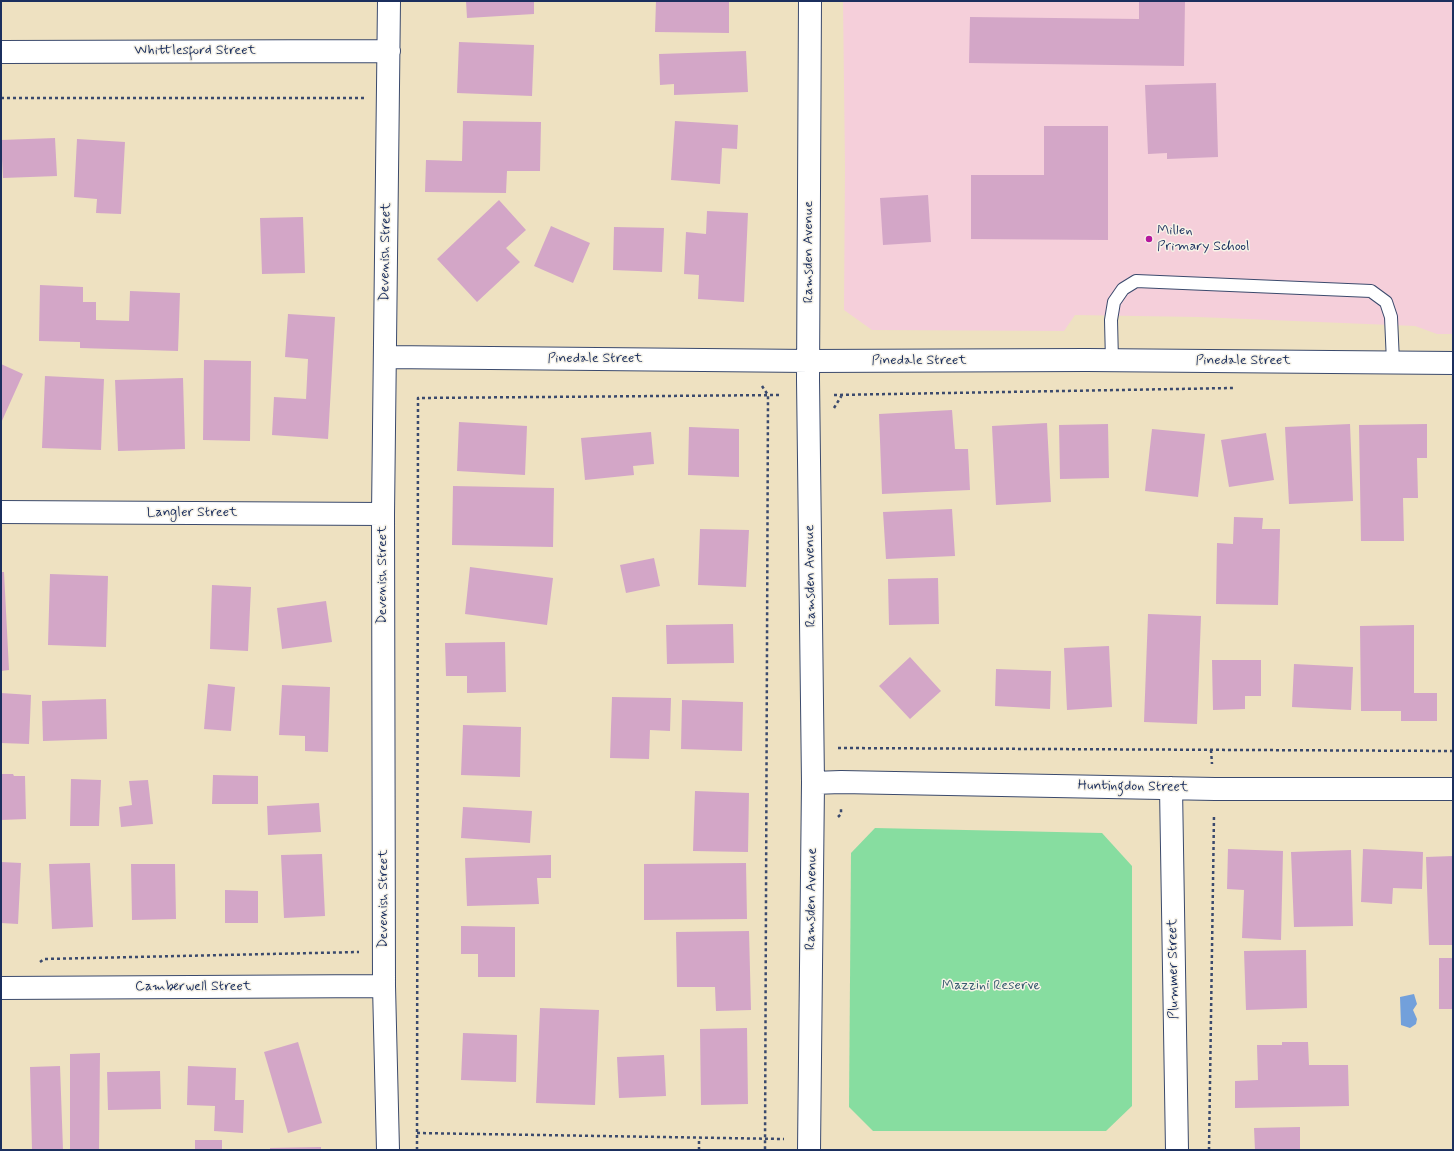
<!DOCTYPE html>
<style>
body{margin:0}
#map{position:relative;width:1454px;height:1151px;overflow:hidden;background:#eee1c1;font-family:Mynerve,sans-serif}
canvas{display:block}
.frame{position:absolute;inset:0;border:2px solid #1b2f5e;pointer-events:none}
</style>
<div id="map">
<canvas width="1454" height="1151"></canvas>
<div class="frame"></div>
</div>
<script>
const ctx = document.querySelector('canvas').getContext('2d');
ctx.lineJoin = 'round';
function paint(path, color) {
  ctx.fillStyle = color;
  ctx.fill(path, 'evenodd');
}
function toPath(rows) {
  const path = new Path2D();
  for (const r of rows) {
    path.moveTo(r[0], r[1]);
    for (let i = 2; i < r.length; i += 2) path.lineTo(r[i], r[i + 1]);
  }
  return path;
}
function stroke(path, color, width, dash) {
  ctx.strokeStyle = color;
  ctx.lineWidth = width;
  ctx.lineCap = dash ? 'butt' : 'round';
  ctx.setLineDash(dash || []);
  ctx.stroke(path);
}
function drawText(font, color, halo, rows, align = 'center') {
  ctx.font = font + ' Mynerve,sans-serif';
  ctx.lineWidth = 3;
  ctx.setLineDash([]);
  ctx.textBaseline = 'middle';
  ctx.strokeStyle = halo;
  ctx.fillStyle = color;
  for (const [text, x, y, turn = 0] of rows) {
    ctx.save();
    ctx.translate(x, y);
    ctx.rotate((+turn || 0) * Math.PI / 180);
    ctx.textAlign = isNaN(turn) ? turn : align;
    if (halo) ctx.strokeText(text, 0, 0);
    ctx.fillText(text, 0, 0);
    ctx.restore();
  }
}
paint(toPath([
 [843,1,1453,1,1453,334,1437,334,1415,326,1198,317,1075,315,1064,331,872,330,844,310,845,167]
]), '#f5cfda');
paint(toPath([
 [875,828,1102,833,1132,866,1132,1106,1106,1131,873,1131,849,1107,851,853]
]), '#87dda0');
paint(toPath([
 [1414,994,1417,1004,1413,1010,1417,1019,1416,1024,1410,1028,1401,1025,1400,997]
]), '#72a0db');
paint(toPath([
 [466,1,534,1,534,14,467,18],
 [656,1,729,1,729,33,655,32],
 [1139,1,1185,1,1184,66,969,63,970,17,1139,19],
 [459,42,534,45,532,96,457,93],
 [746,51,748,92,674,95,674,84,660,85,659,54],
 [1216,83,1218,157,1167,159,1167,153,1148,154,1145,85],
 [463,121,541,122,540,171,507,171,506,193,425,192,426,160,462,161],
 [675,121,738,125,737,149,722,148,720,184,671,180],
 [1044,126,1108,126,1108,240,971,239,971,175,1044,175],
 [55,138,57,176,3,178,1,140],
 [77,139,125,142,121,214,96,213,97,199,74,197],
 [928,195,931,242,883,245,880,198],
 [499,200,526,230,506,248,520,262,477,302,437,259],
 [707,211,748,213,744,302,698,299,699,275,684,274,686,232,706,234],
 [303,217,305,273,262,274,260,218],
 [551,226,590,243,573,283,534,266],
 [614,227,664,228,662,272,613,270],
 [40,285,83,287,83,302,96,302,96,320,129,321,130,291,180,293,178,351,80,348,80,342,39,341],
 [288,314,335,317,328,439,272,435,274,397,306,399,308,359,285,357],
 [204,360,251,361,250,441,203,440],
 [1,364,23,374,1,423],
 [45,376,104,379,101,450,42,448],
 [183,378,185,449,118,451,115,380],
 [952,410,955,449,968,449,970,490,882,494,879,414],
 [459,422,527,426,525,475,457,471],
 [1047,423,1051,502,996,505,992,426],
 [1108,424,1109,478,1060,479,1059,425],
 [1350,424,1353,501,1289,504,1285,427],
 [1427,424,1427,458,1417,458,1418,498,1403,498,1404,541,1361,541,1359,425],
 [689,427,739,429,739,477,688,475],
 [1152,429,1205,434,1198,497,1145,491],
 [651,432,654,464,633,466,634,475,585,480,581,438],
 [1266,433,1274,480,1229,487,1221,440],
 [453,486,554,488,553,547,452,545],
 [952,509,955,556,886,559,883,512],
 [1234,517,1263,518,1262,529,1280,529,1278,605,1216,604,1217,543,1233,544],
 [700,529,749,530,746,587,698,585],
 [654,558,660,586,626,593,620,565],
 [470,567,553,578,547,625,465,614],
 [1,572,4,572,9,670,1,671],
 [50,574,108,576,106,647,48,645],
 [938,578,939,624,889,625,888,579],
 [212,585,251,587,248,651,210,649],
 [326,601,332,642,282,649,277,608],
 [1148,614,1201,616,1197,724,1144,722],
 [733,624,734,663,667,664,666,625],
 [1414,625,1414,693,1437,693,1437,721,1401,721,1401,711,1361,711,1360,626],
 [505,642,506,692,467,693,467,676,446,676,445,643],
 [1109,646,1112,707,1067,710,1064,648],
 [910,657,941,691,910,719,879,686],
 [1212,660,1261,660,1261,696,1245,696,1245,709,1213,710],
 [1294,664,1353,667,1351,710,1292,707],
 [996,669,1051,671,1050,709,995,706],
 [208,684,235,687,231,731,204,729],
 [282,685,330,687,328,752,305,751,305,736,279,735],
 [1,693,31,695,29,744,1,743],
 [612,697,671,698,670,731,650,730,649,759,610,758],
 [106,699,107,739,43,741,42,701],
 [682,700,743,702,742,751,681,749],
 [463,725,521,727,520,777,461,775],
 [1,774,13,774,14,776,25,776,26,819,1,820],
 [213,775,258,776,258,804,212,804],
 [71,779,101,780,99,826,70,826],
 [148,780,153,824,121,827,119,807,132,805,129,781],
 [695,791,749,793,748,852,693,851],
 [319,803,321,832,268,835,267,806],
 [463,807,532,811,530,843,461,838],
 [1228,849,1283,851,1281,940,1242,938,1244,890,1227,889],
 [1363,849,1423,852,1422,889,1393,888,1392,904,1361,902],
 [1351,850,1353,926,1294,927,1291,852],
 [322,854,325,916,284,918,281,855],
 [551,855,551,878,537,878,539,904,467,906,465,858],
 [1453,856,1453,945,1429,945,1426,857],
 [1,862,21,863,18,924,1,923],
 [90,863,93,927,52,929,49,864],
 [746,863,747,919,644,920,644,864],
 [131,864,175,864,176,919,132,920],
 [225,890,258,891,258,923,225,923],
 [461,926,515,927,515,977,478,977,478,954,461,954],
 [749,931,751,1010,716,1011,715,987,677,987,676,932],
 [1306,950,1307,1008,1246,1010,1244,951],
 [1439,958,1453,958,1453,1009,1439,1009],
 [540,1008,599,1010,595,1105,536,1103],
 [747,1028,748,1104,701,1105,700,1029],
 [463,1033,517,1035,516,1082,461,1080],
 [298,1042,322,1123,288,1133,264,1052],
 [1282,1042,1308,1042,1309,1065,1348,1065,1349,1106,1235,1108,1235,1081,1258,1080,1257,1045,1282,1045],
 [100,1053,99,1150,70,1150,70,1054],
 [664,1055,666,1096,619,1098,617,1057],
 [60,1066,63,1150,32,1150,30,1067],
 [188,1066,236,1068,235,1100,244,1100,243,1133,214,1131,215,1106,187,1105],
 [160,1071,161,1109,108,1110,107,1072],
 [1300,1127,1300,1150,1255,1150,1254,1128],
 [195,1140,222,1140,222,1150,195,1150],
 [321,1147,321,1150,270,1150,270,1148]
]), '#d3a6c7');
const lane = toPath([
 [1112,361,1111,320,1114,302,1123,289,1136,281,1371,291,1386,302,1391,317,1393,362]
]);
const street = toPath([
 [1,52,389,51],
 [385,357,809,361,1087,360,1453,363],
 [1,512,383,514],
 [813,783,841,782,1215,789,1453,789],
 [1171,788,1177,1150],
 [1,988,384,986],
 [388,1150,384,986,383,514,389,1],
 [809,1150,813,783,808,379,810,1]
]);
stroke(lane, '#3b4a6d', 14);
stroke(street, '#3b4a6d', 24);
stroke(toPath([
 [1,98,364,98],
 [762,386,768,395,765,1150],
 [834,395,1233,388],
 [834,408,842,395],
 [838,748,1453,751],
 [1211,750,1212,764],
 [838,817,841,814,841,807],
 [40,962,44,959,359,952],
 [417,1133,784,1139],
 [417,1150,418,398,781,395],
 [699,1150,699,1138],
 [1209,1150,1214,815]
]), '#3b4a6d', 2.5, [3, 3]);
stroke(lane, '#fff', 12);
stroke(street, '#fff', 22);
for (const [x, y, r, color] of [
 [1149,239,4,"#b5179e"]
]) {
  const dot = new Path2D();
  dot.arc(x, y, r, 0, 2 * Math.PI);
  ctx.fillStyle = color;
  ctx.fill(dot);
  stroke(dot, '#f7f3e8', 1.5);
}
drawText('14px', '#1b2f5e', '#f7f3e8', [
 ["Whittlesford Street",195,51],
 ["Devenish Street",386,252,-89],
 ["Ramsden Avenue",809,252,-90],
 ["Pinedale Street",595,359],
 ["Pinedale Street",919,361],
 ["Pinedale Street",1243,361],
 ["Langler Street",192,513],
 ["Devenish Street",383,575,-90],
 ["Ramsden Avenue",811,576,-91],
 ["Huntingdon Street",1133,787,1],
 ["Devenish Street",384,899,-90],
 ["Ramsden Avenue",812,899,-89],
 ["Plummer Street",1174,969,-91],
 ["Camberwell Street",193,987]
]);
drawText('14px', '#1b2f5e', '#f7f3e8', [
 ["Millen",1157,231],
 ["Primary School",1157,247]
], 'left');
drawText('14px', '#365a6e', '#f7f3e8', [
 ["Mazzini Reserve",991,986]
]);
</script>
